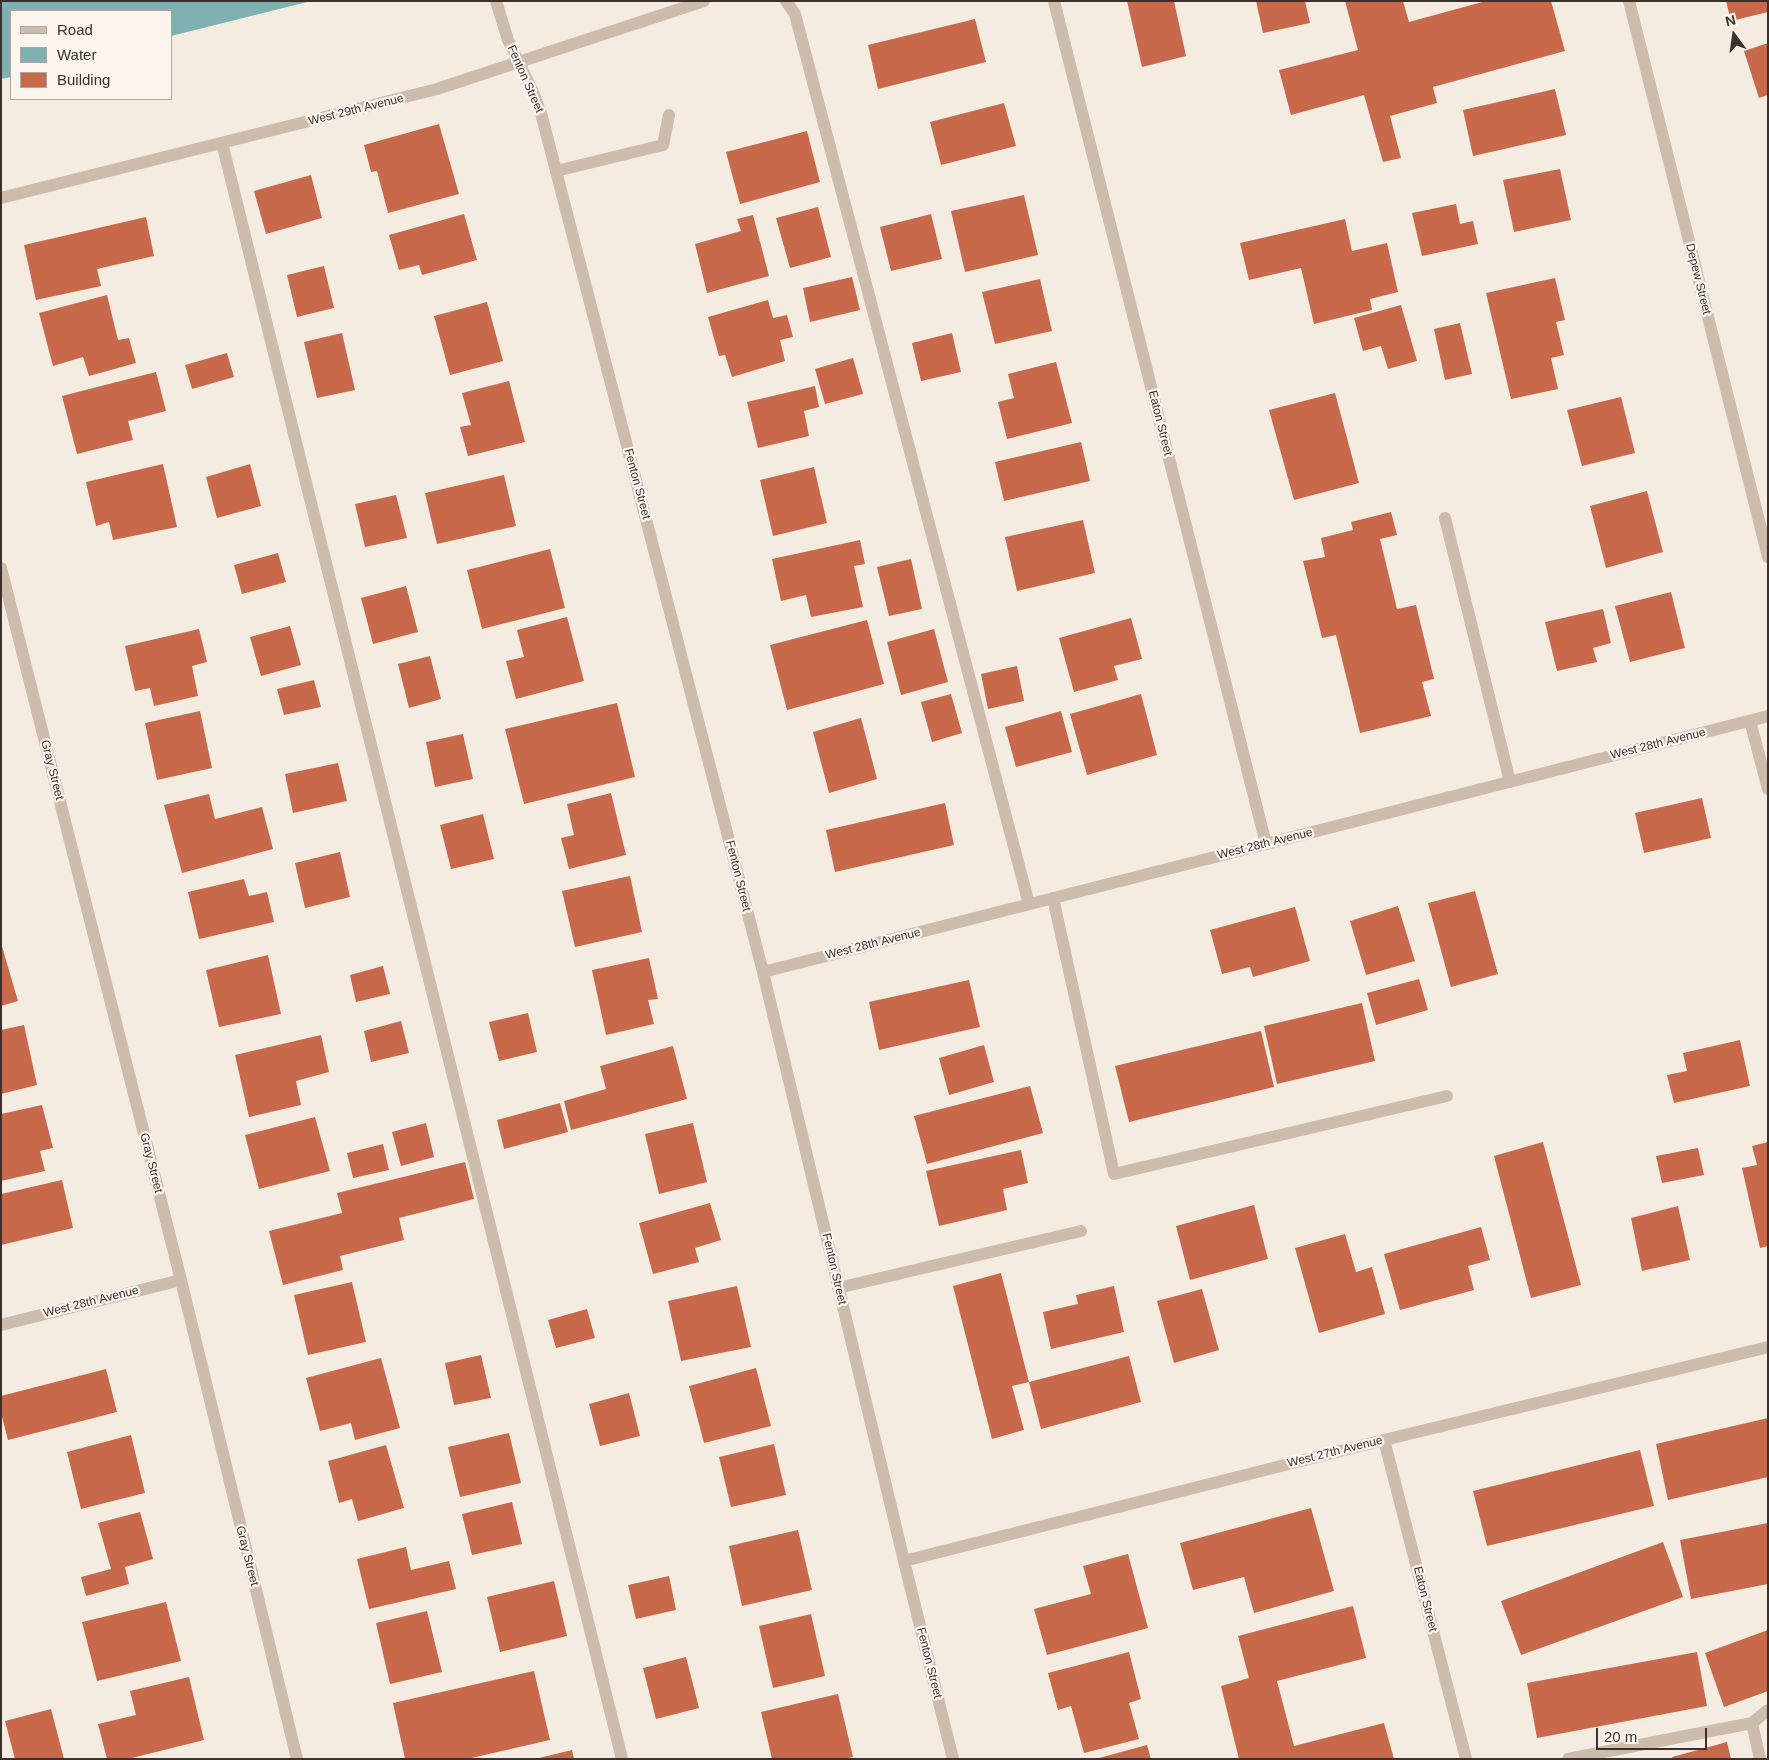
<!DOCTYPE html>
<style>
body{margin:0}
#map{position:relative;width:1769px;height:1760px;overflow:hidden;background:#f4ebe1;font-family:Arial,sans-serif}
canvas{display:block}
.frame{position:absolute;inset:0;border:2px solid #3b302b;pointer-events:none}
.legend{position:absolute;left:10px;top:10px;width:162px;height:90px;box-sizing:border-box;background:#fbf5ee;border:1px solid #aea6a0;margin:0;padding:6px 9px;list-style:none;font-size:15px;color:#3b302b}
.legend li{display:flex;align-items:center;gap:10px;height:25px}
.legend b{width:25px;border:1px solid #aea6a0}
.north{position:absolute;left:1709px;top:10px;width:50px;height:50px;-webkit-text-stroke:4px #fbf5ee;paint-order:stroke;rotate:346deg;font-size:14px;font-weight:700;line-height:20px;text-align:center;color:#3b302b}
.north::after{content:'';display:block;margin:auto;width:18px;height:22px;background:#3b302b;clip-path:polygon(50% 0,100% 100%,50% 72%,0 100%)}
.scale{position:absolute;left:1596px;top:1728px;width:111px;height:22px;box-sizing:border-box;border:2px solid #3b302b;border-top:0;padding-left:6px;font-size:15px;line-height:18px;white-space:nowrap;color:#3b302b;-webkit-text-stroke:4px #fbf5ee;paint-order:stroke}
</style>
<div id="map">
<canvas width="1769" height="1760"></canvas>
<div class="frame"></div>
<ul class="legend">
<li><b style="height:6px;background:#cdbbac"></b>Road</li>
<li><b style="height:14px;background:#7fb0b2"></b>Water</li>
<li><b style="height:14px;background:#c8694b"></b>Building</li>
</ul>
<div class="north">N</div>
<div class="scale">20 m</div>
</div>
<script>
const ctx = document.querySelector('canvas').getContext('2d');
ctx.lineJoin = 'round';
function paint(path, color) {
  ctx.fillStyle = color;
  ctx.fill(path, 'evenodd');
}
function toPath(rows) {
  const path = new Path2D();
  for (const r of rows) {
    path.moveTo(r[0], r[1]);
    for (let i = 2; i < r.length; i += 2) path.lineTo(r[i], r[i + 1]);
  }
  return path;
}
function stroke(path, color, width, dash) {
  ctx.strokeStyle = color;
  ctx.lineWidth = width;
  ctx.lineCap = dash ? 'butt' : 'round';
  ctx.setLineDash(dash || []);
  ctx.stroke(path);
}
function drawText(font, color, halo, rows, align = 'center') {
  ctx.font = font + ' Arial,sans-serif';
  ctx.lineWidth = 4.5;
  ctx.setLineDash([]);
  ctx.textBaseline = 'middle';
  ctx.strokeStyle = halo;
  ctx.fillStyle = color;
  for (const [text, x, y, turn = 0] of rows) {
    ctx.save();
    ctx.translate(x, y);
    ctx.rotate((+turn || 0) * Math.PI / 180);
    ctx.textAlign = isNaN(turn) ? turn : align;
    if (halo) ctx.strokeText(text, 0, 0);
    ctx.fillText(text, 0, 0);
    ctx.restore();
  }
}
paint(toPath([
 [1,1,311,1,171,36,171,11,11,11,11,77,1,79]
]), '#7fb0b2');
paint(toPath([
 [1127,1,1174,1,1186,56,1142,67],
 [1256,1,1305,1,1310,23,1263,33],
 [1345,1,1403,1,1409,22,1486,1,1551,1,1565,51,1433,87,1437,103,1390,116,1401,158,1383,162,1364,95,1291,115,1279,70,1358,50],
 [1726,1,1768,1,1768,12,1731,21],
 [975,19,986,62,878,89,868,45],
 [1768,43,1768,95,1759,98,1744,51],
 [1555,89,1566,135,1473,156,1463,110],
 [1004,103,1016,146,941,165,930,122],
 [439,124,459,194,388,213,377,171,371,172,364,145],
 [807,131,820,182,740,204,726,152],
 [1560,169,1571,220,1514,232,1503,180],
 [311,175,322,218,266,234,254,191],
 [1024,195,1038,255,965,272,951,211],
 [1456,204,1460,224,1473,221,1478,244,1422,256,1412,213],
 [818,207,831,257,790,268,776,218],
 [464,214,477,260,422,275,419,265,399,270,389,235],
 [931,214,942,259,891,271,880,227],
 [753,215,769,276,707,293,695,244,741,231,737,219],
 [146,217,154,256,97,269,101,286,36,300,24,245],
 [1345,219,1352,251,1387,243,1398,292,1370,299,1372,310,1314,324,1301,268,1249,280,1240,243],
 [324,266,334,308,297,317,287,275],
 [852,277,860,310,810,322,803,288],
 [1555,278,1565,320,1556,322,1564,355,1551,358,1558,389,1511,399,1486,293],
 [1040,279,1052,331,995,344,982,292],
 [107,295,118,340,129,338,136,363,89,376,83,357,53,366,39,313],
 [768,300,773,318,787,315,793,337,780,340,785,361,732,377,725,355,719,356,708,317],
 [487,302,503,361,450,375,434,316],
 [1401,305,1417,361,1388,369,1381,346,1363,351,1354,318],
 [1460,323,1472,374,1445,380,1434,329],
 [342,333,355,390,317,398,304,342],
 [952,333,961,372,921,381,912,343],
 [227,353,234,377,192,389,185,365],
 [853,358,863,394,825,404,815,369],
 [1056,362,1072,423,1007,439,998,402,1014,398,1008,374],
 [156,372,166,411,128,421,133,440,77,454,62,396],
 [509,381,525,442,468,456,460,427,471,425,462,393],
 [815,386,819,407,804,411,809,436,758,448,747,402],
 [1335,393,1359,483,1294,500,1269,410],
 [1621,397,1635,453,1582,466,1567,410],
 [1081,442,1090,481,1004,501,995,462],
 [163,464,177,527,113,540,109,522,96,526,86,482],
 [250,464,261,506,217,518,206,477],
 [814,467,827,523,773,536,760,480],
 [504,475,516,526,437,544,425,493],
 [1647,491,1663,552,1606,568,1590,506],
 [396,495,407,538,365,547,355,504],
 [1391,512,1397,535,1380,539,1397,609,1416,605,1434,679,1422,682,1431,716,1360,733,1336,635,1322,638,1303,561,1325,557,1321,538,1353,530,1351,522],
 [1083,520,1095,573,1017,591,1005,537],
 [860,540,865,564,854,566,863,607,811,617,806,595,781,601,772,559],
 [550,549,565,608,482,629,467,570],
 [278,553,286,582,242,594,234,565],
 [911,559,922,609,889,616,877,567],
 [406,586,418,632,373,644,361,598],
 [1671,592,1685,648,1630,662,1615,606],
 [1603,609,1611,643,1593,648,1597,662,1557,671,1545,622],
 [567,617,584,681,516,699,506,661,524,657,517,630],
 [1131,618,1142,659,1114,666,1118,680,1074,692,1059,638],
 [867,620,884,684,787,710,770,645],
 [290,626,301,665,261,676,250,637],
 [199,629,207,662,192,666,198,696,154,706,150,688,135,691,125,646],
 [934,629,948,682,901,695,887,642],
 [430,656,441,699,409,708,398,664],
 [1017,666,1024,701,988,709,981,674],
 [314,680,321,707,284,715,277,689],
 [951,694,962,733,932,742,921,702],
 [1141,694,1157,755,1087,775,1070,714],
 [617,703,635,777,524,804,505,729],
 [200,711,212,768,157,780,145,723],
 [1061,711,1072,752,1016,767,1005,727],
 [861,718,877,779,829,793,813,732],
 [463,734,473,779,435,787,426,742],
 [338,763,347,801,293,813,285,774],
 [611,793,626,855,569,869,561,838,574,835,567,804],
 [209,794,215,819,262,807,273,849,182,873,164,805],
 [1702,798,1711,838,1644,853,1635,813],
 [945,803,954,845,835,872,826,830],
 [483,814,494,859,451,869,440,825],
 [340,852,350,897,305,908,295,863],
 [630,876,642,932,575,947,562,891],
 [244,879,249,896,267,892,274,922,199,939,188,892],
 [1475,891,1498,974,1451,987,1428,903],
 [1398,906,1415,961,1366,975,1350,921],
 [1295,907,1310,961,1253,977,1250,967,1222,974,1210,930],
 [1,943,18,1001,1,1006],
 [268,955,281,1014,219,1027,206,970],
 [649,958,658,999,648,1000,654,1024,606,1035,592,970],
 [383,966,390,994,356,1002,350,975],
 [1419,979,1428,1010,1376,1025,1367,993],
 [969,980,980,1027,879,1050,869,1002],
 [1362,1003,1375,1061,1277,1084,1264,1026],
 [528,1013,537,1052,499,1061,489,1022],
 [401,1021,409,1053,371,1062,364,1031],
 [24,1025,37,1085,1,1094,1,1030],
 [1261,1031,1274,1087,1129,1122,1115,1066],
 [321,1035,329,1072,296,1081,301,1105,249,1117,235,1055],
 [1740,1040,1750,1086,1674,1103,1667,1075,1687,1071,1683,1053],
 [984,1045,994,1082,949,1095,939,1058],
 [673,1046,687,1099,571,1130,564,1101,606,1089,600,1066],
 [1030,1086,1043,1133,927,1164,914,1116],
 [560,1103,568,1132,504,1149,497,1120],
 [42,1105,53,1148,40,1151,45,1171,1,1181,1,1114],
 [315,1117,330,1171,259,1189,245,1135],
 [426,1123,434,1157,401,1166,392,1132],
 [693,1123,707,1182,659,1194,645,1134],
 [1543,1142,1581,1285,1531,1298,1494,1156],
 [1768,1142,1768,1246,1760,1248,1742,1168,1757,1165,1752,1146],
 [383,1144,389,1170,353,1178,347,1153],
 [1698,1148,1704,1175,1662,1183,1656,1156],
 [1021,1150,1028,1183,1003,1189,1007,1210,939,1226,926,1171],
 [465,1162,474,1199,399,1218,404,1240,340,1256,343,1270,283,1285,269,1231,342,1213,337,1193],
 [62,1180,73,1228,1,1245,1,1194],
 [710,1203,721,1240,695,1248,699,1262,653,1274,639,1223],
 [1254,1205,1268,1259,1190,1280,1176,1226],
 [1678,1206,1690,1260,1642,1271,1631,1218],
 [1481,1227,1490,1260,1468,1266,1474,1290,1400,1310,1384,1254],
 [1345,1234,1356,1272,1372,1267,1385,1314,1319,1333,1295,1248],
 [1001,1273,1029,1382,1012,1386,1024,1430,992,1439,953,1286],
 [352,1282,366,1342,308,1355,294,1295],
 [737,1286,751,1347,681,1361,668,1301],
 [1114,1286,1124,1332,1051,1349,1043,1312,1078,1304,1076,1295],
 [1202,1289,1219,1350,1174,1363,1157,1301],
 [587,1309,595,1338,556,1348,548,1320],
 [481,1355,491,1398,454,1405,445,1363],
 [1129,1356,1141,1402,1041,1429,1029,1382],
 [381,1358,400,1428,355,1440,351,1423,320,1431,306,1378],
 [756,1368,771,1426,704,1443,689,1386],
 [106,1369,117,1412,8,1440,1,1413,1,1396],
 [629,1393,640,1436,600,1446,589,1404],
 [1768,1418,1768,1477,1668,1500,1656,1444],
 [509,1433,521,1483,460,1497,448,1447],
 [131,1435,145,1493,81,1509,67,1452],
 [774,1444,786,1495,731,1507,719,1457],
 [386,1445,404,1508,358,1521,352,1499,339,1503,328,1461],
 [1640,1450,1654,1506,1487,1546,1473,1491],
 [512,1502,522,1544,472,1555,462,1514],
 [1311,1508,1334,1591,1254,1613,1244,1577,1193,1590,1180,1543],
 [140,1512,153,1559,125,1567,129,1584,86,1596,81,1577,111,1569,98,1523],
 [1768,1523,1768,1584,1691,1599,1680,1540],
 [798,1530,812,1590,742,1606,729,1546],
 [1663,1542,1683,1597,1521,1655,1501,1601],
 [406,1547,411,1570,449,1561,456,1589,369,1609,357,1559],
 [1128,1554,1148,1628,1047,1655,1034,1609,1091,1594,1083,1566],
 [669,1576,676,1610,636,1619,628,1585],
 [554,1581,567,1636,500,1652,487,1597],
 [166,1602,181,1661,97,1681,82,1622],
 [1353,1606,1366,1658,1277,1681,1294,1746,1384,1723,1394,1759,1239,1759,1221,1686,1249,1678,1238,1636],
 [427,1611,442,1672,390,1684,376,1623],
 [811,1614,825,1676,773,1688,759,1626],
 [1768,1630,1768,1691,1724,1707,1705,1653],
 [1129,1652,1141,1699,1129,1703,1139,1739,1084,1753,1071,1706,1058,1710,1048,1673],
 [1697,1652,1707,1706,1537,1738,1527,1683],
 [686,1657,699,1708,656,1719,643,1668],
 [534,1671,550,1740,467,1759,405,1759,393,1703],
 [189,1677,204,1740,128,1759,107,1759,98,1724,136,1715,130,1691],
 [838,1694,853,1757,843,1759,772,1759,761,1712],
 [51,1709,64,1759,15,1759,5,1721],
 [1727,1742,1731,1759,1673,1759,1672,1757],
 [1147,1745,1151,1759,1099,1759,1099,1758],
 [572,1750,574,1759,539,1759,539,1758]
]), '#c8694b');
stroke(toPath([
 [786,1,795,14,1029,904],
 [222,143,622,1759],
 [556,171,663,145,669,115],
 [1445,518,1510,782],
 [1053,898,1114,1174,1447,1096],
 [838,1288,1081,1231],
 [1752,1723,1760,1759],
 [1568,1759,1752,1723,1768,1710]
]), '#cdbbac', 12);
stroke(toPath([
 [496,1,508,40,532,90,541,113,763,972,904,1561,953,1759],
 [1054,1,1266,844],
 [1629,1,1768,557],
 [1,568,181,1280,297,1759],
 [1750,721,1768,789],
 [763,972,1768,716],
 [1,1325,181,1280],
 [1384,1440,1466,1759],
 [904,1561,1384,1440,1768,1347]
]), '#cdbbac', 12);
stroke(toPath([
 [1,198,437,89,704,1]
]), '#cdbbac', 12);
drawText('12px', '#3b302b', '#fbf5ee', [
 ["Fenton Street",525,79,66],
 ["West 29th Avenue",356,110,-14],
 ["Depew Street",1698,279,76],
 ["Eaton Street",1160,423,76],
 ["Fenton Street",637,484,75],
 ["West 28th Avenue",1658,744,-14],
 ["Gray Street",52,770,76],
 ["West 28th Avenue",1265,844,-14],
 ["Fenton Street",738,876,76],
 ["West 28th Avenue",873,944,-14],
 ["Gray Street",151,1163,76],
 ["Fenton Street",834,1269,77],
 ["West 28th Avenue",91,1302,-14],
 ["West 27th Avenue",1335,1452,-14],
 ["Gray Street",247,1556,76],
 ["Eaton Street",1425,1599,76],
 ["Fenton Street",929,1663,76]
]);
</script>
